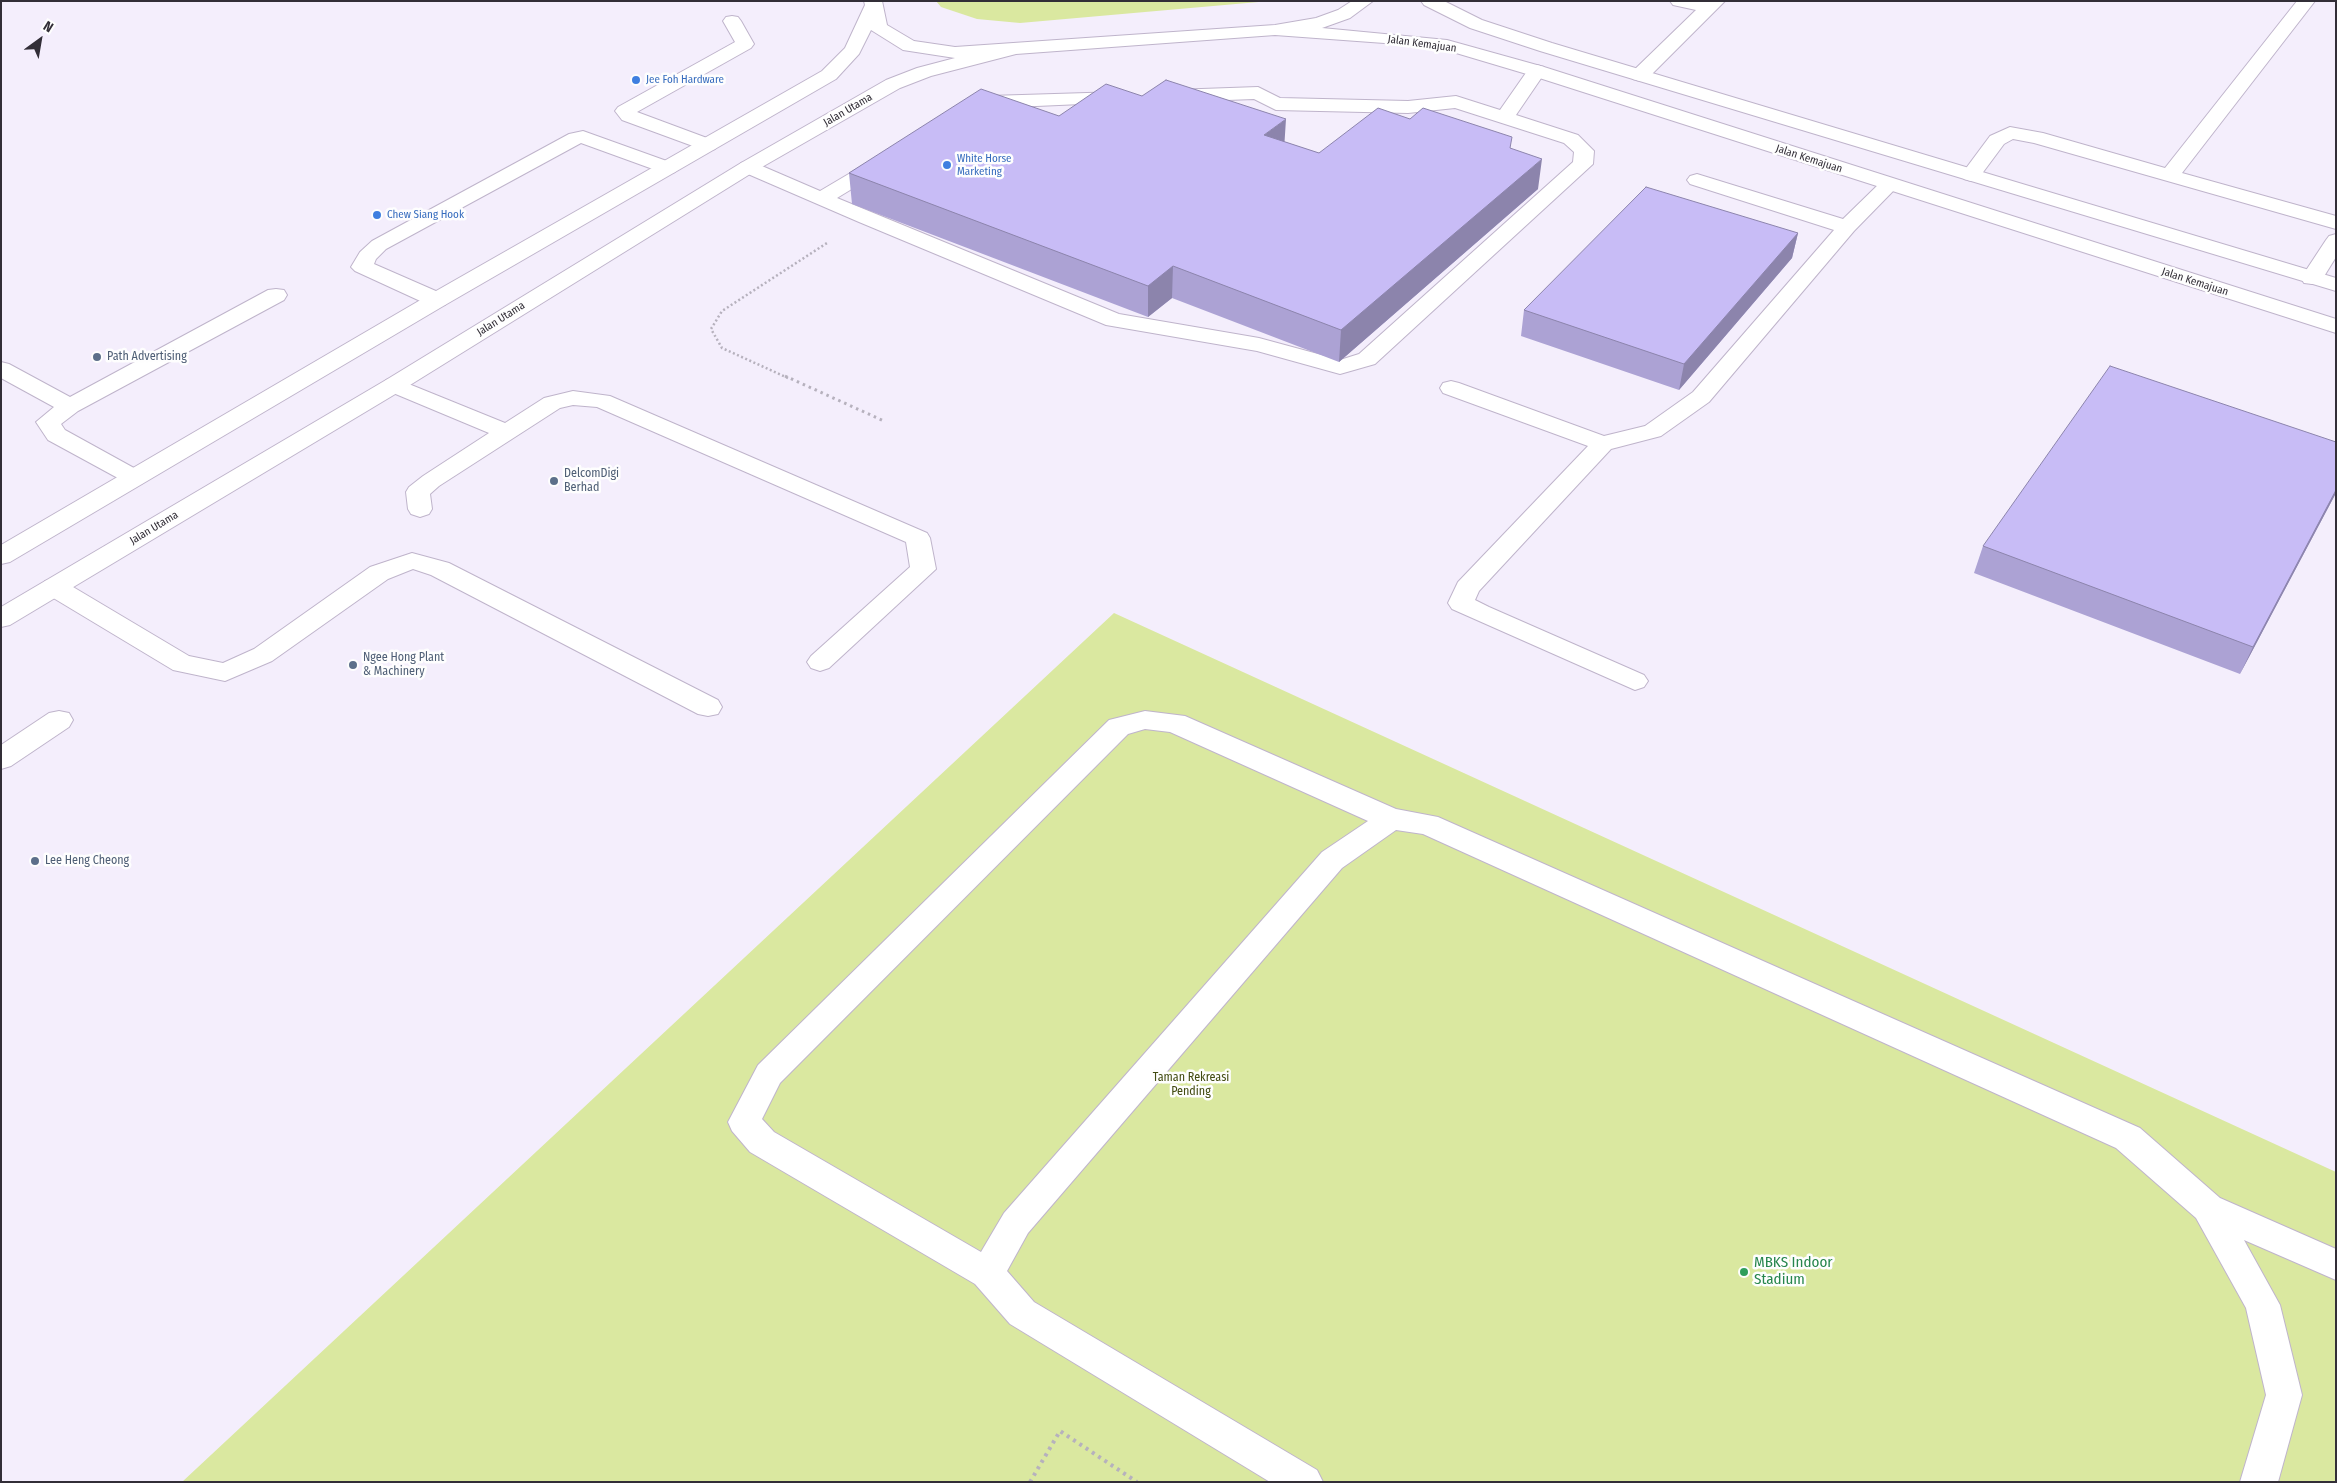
<!DOCTYPE html>
<style>
body{margin:0}
#map{position:relative;width:2337px;height:1483px;overflow:hidden;background:#f4eefc;font-family:"Fira Sans Condensed",sans-serif}
canvas{display:block}
.frame{position:absolute;inset:0;border:2px solid #322e37;pointer-events:none}
.north{position:absolute;left:15px;top:15px;width:50px;height:50px;-webkit-text-stroke:4px #fefefe;paint-order:stroke;rotate:32deg;font-size:14px;font-weight:700;line-height:20px;text-align:center;color:#322e37}
.north::after{content:'';display:block;margin:auto;width:18px;height:22px;background:#322e37;clip-path:polygon(50% 0,100% 100%,50% 72%,0 100%)}
</style>
<div id="map">
<canvas width="2337" height="1483"></canvas>
<div class="frame"></div>
<div class="north">N</div>
</div>
<script>
const ctx = document.querySelector('canvas').getContext('2d');
ctx.lineJoin = 'round';
function paint(path, color) {
  ctx.fillStyle = color;
  ctx.fill(path, 'evenodd');
}
function toPath(rows) {
  const path = new Path2D();
  for (const r of rows) {
    path.moveTo(r[0], r[1]);
    for (let i = 2; i < r.length; i += 2) path.lineTo(r[i], r[i + 1]);
  }
  return path;
}
function stroke(path, color, width, dash) {
  ctx.strokeStyle = color;
  ctx.lineWidth = width;
  ctx.lineCap = dash ? 'butt' : 'round';
  ctx.setLineDash(dash || []);
  ctx.stroke(path);
}
function drawText(font, color, halo, rows, align = 'center') {
  ctx.font = font + ' "Fira Sans Condensed",sans-serif';
  ctx.lineWidth = 5;
  ctx.setLineDash([]);
  ctx.textBaseline = 'middle';
  ctx.strokeStyle = halo;
  ctx.fillStyle = color;
  for (const [text, x, y, turn = 0] of rows) {
    ctx.save();
    ctx.translate(x, y);
    ctx.rotate((+turn || 0) * Math.PI / 180);
    ctx.textAlign = isNaN(turn) ? turn : align;
    if (halo) ctx.strokeText(text, 0, 0);
    ctx.fillText(text, 0, 0);
    ctx.restore();
  }
}
paint(toPath([
 [936,1,1270,1,1020,23,977,19,941,7],
 [1114,613,2336,1172,2336,1482,182,1482]
]), '#dae8a0');
const lane = toPath([
 [1670,1,1725,1,1647,79,1640,81,1633,79,1631,75,1633,71,1696,10,1673,5,1670,1],
 [2297,1,2315,1,2182,173,2336,216,2336,229,2034,143,2013,139,2004,144,1978,179,1971,181,1964,179,1961,175,1990,136,2010,127,2043,133,2165,168,2297,1],
 [732,16,738,17,741,21,754,44,751,48,637,112,715,141,718,145,715,149,708,151,701,149,622,120,615,111,618,107,735,42,723,21,726,17,732,16],
 [1537,65,1544,67,1546,71,1516,115,1578,135,1594,151,1593,164,1375,364,1340,374,1257,351,1106,325,859,222,741,171,738,167,741,163,748,161,755,163,820,191,874,159,881,157,888,159,891,163,888,167,837,198,1119,314,1259,338,1340,360,1359,354,1573,162,1574,152,1564,143,1455,108,1408,113,1276,110,1254,99,1173,102,1166,100,1164,96,1166,92,1173,90,1258,87,1280,98,1408,101,1456,96,1500,110,1530,67,1537,65],
 [1120,92,1127,94,1129,98,1127,102,991,108,981,111,974,109,971,105,974,101,989,96,1120,92],
 [583,131,675,164,678,168,675,172,668,174,661,172,581,143,386,249,376,259,374,264,445,295,448,300,445,305,437,306,429,305,355,271,351,267,360,252,372,241,569,134,583,131],
 [1697,174,1843,219,1882,181,1889,179,1896,181,1899,185,1854,231,1709,402,1661,436,1611,449,1479,591,1475,600,1489,607,1644,675,1648,681,1644,687,1635,690,1452,609,1448,603,1458,582,1588,446,1443,393,1440,388,1443,383,1451,381,1459,383,1604,436,1645,426,1693,392,1834,230,1690,184,1687,180,1690,176,1697,174],
 [2336,234,2336,257,2323,278,2320,283,2312,284,2304,283,2301,278,2326,240,2329,236,2336,234],
 [276,289,284,290,287,295,284,300,78,411,61,424,65,430,143,473,147,478,143,483,135,485,127,483,48,440,36,422,54,407,1,378,1,362,9,364,70,397,268,290,276,289],
 [394,378,505,423,544,398,573,391,610,396,927,533,930,538,936,569,829,668,820,671,811,668,807,662,811,656,910,567,906,542,597,407,573,405,560,408,439,486,430,494,432,509,429,514,420,517,411,514,408,509,406,492,409,487,423,476,489,433,386,390,383,385,386,380,394,378],
 [412,553,449,563,718,700,722,707,718,714,708,716,698,714,431,575,413,569,388,579,272,661,225,681,173,670,45,593,41,587,45,581,54,579,63,581,189,656,223,663,254,649,370,567,412,553],
 [59,711,69,713,73,720,69,727,11,766,1,769,1,745,49,713,59,711],
 [1145,711,1185,716,1396,809,1438,817,2140,1128,2220,1198,2336,1249,2336,1280,2244,1240,2280,1305,2302,1395,2278,1482,2240,1482,2266,1395,2246,1308,2196,1218,2116,1148,1423,834,1396,830,1342,868,1028,1233,1007,1271,1034,1302,1317,1470,1323,1482,1270,1482,1010,1324,975,1284,750,1152,732,1131,728,1122,758,1065,1109,720,1145,711],
 [1145,729,1170,732,1368,821,1322,852,1004,1213,981,1252,774,1132,762,1119,780,1083,1128,734,1145,729]
]);
const secondary = toPath([
 [864,1,882,1,887,25,914,41,955,47,1275,25,1316,18,1338,10,1352,1,1373,1,1350,18,1322,28,1447,40,1544,67,2336,319,2336,333,1530,75,1446,50,1398,44,1275,35,1016,54,931,76,900,88,755,171,402,390,10,625,1,627,1,607,386,380,741,163,886,80,917,68,955,58,903,50,871,30,859,54,836,79,445,305,10,562,1,564,1,545,429,295,822,71,845,48,865,5,864,1],
 [1421,1,1444,1,1482,20,1552,43,2336,278,2336,291,1540,51,1470,28,1424,5,1421,1]
]);
stroke(lane, '#bfb4cb', 2);
stroke(secondary, '#bfb4cb', 2);
stroke(toPath([
 [788,378,722,348,711,329,722,311,827,243]
]), '#b6b1bd', 2.5, [2, 2.5]);
stroke(toPath([
 [785,376,884,421]
]), '#b6b1bd', 3, [2.5, 4]);
stroke(toPath([
 [1030,1482,1060,1431,1137,1482]
]), '#b6b1bd', 4, [3, 4.5]);
paint(lane, '#fff');
paint(secondary, '#fff');
paint(toPath([
 [1059,116,1285,142,1319,153,1410,119,1511,149,1538,189,1339,362,1172,298,1148,317,852,204,849,173],
 [1798,233,1792,258,1679,390,1521,336,1524,310],
 [2336,493,2240,674,1974,573,1983,546]
]), '#aca2d4');
paint(toPath([
 [1286,119,1284,150,1264,135],
 [1542,159,1538,189,1339,362,1341,330],
 [1798,233,1792,258,1679,390,1684,364],
 [1173,266,1172,298,1148,317,1148,286],
 [2336,490,2336,493,2240,674,2253,647]
]), '#8c84ac');
const building = toPath([
 [1166,80,1286,119,1264,135,1319,153,1378,108,1410,119,1423,108,1512,137,1510,148,1542,159,1341,330,1173,266,1148,286,849,173,981,89,1059,116,1106,84,1142,96,1166,80],
 [1646,187,1798,233,1684,364,1524,310,1646,187],
 [2110,366,2336,442,2336,490,2253,647,1983,546,2110,366]
]);
paint(building, '#c8bcf6');
stroke(building, '#8c84ac', 1);
for (const [x, y, r, color] of [
 [636,80,5,"#3f7fe0"],
 [947,165,5,"#3f7fe0"],
 [377,215,5,"#3f7fe0"],
 [97,357,5,"#5c6f8a"],
 [554,481,5,"#5c6f8a"],
 [353,665,5,"#5c6f8a"],
 [35,861,5,"#5c6f8a"],
 [1744,1272,5,"#2e9e5b"]
]) {
  const dot = new Path2D();
  dot.arc(x, y, r, 0, 2 * Math.PI);
  ctx.fillStyle = color;
  ctx.fill(dot);
  stroke(dot, '#fefefe', 2);
}
drawText('11px', '#322e37', '#fefefe', [
 ["Jalan Kemajuan",1422,44,8],
 ["Jalan Utama",848,110,-30],
 ["Jalan Kemajuan",1809,159,18],
 ["Jalan Kemajuan",2195,282,18],
 ["Jalan Utama",501,319,-32],
 ["Jalan Utama",154,528,-31]
]);
drawText('11px', '#366cbe', '#fefefe', [
 ["Jee Foh Hardware",646,80],
 ["White Horse",957,159],
 ["Marketing",957,172],
 ["Chew Siang Hook",387,215]
], 'left');
drawText('12px', '#4e5e75', '#fefefe', [
 ["Path Advertising",107,357],
 ["DelcomDigi",564,474],
 ["Berhad",564,488],
 ["Ngee Hong Plant",363,658],
 ["& Machinery",363,672],
 ["Lee Heng Cheong",45,861]
], 'left');
drawText('12px', '#424b11', '#fefefe', [
 ["Taman Rekreasi",1191,1078],
 ["Pending",1191,1092]
]);
drawText('15px', '#27864d', '#fefefe', [
 ["MBKS Indoor",1754,1263],
 ["Stadium",1754,1280]
], 'left');
</script>
